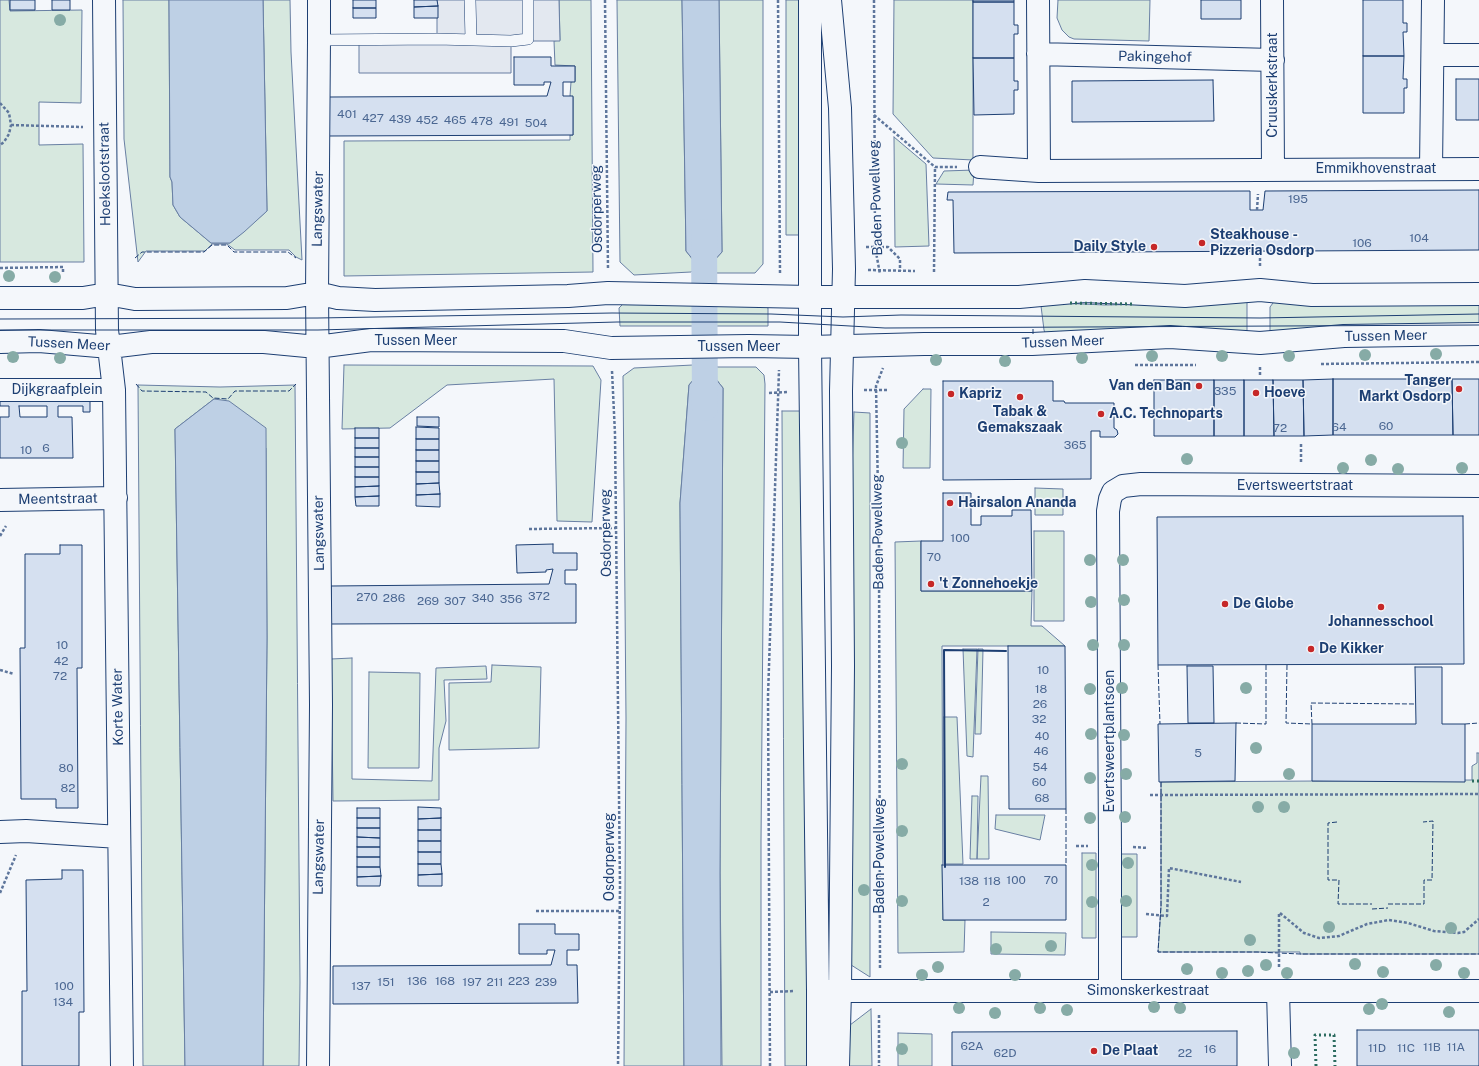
<!DOCTYPE html>
<style>
body{margin:0}
canvas{display:block;background:#f4f7fb}
</style>
<canvas width="1479" height="1066"></canvas>
<script>
const ctx = document.querySelector('canvas').getContext('2d');
ctx.lineJoin = 'round';
function paint(path, color) {
  ctx.fillStyle = color;
  ctx.fill(path, 'evenodd');
}
function toPath(rows) {
  const path = new Path2D();
  for (const r of rows) {
    path.moveTo(r[0], r[1]);
    for (let i = 2; i < r.length; i += 2) path.lineTo(r[i], r[i + 1]);
  }
  return path;
}
function stroke(path, color, width, dash) {
  ctx.strokeStyle = color;
  ctx.lineWidth = width;
  ctx.lineCap = dash ? 'butt' : 'round';
  ctx.setLineDash(dash || []);
  ctx.stroke(path);
}
function drawText(font, color, halo, rows, align = 'center') {
  ctx.font = font + ' "Public Sans",sans-serif';
  ctx.lineWidth = 3;
  ctx.setLineDash([]);
  ctx.textBaseline = 'middle';
  ctx.strokeStyle = halo;
  ctx.fillStyle = color;
  for (const [text, x, y, turn = 0] of rows) {
    ctx.save();
    ctx.translate(x, y);
    ctx.rotate((+turn || 0) * Math.PI / 180);
    ctx.textAlign = isNaN(turn) ? turn : align;
    if (halo) ctx.strokeText(text, 0, 0);
    ctx.fillText(text, 0, 0);
    ctx.restore();
  }
}
const green = toPath([
 [0,0,9,0,10,11,82,10,81,103,39,102,39,145,83,144,84,262,0,262,0,0],
 [123,0,169,0,170,177,172,182,173,205,180,217,211,243,230,243,267,211,263,0,290,0,291,52,302,260,296,257,289,250,235,250,227,244,212,244,205,251,146,251,138,262,124,139,123,0],
 [559,0,591,0,593,272,344,276,344,141,570,140,570,135,573,135,573,97,570,96,571,82,575,81,575,66,555,65,554,41,560,40,559,0],
 [617,0,682,0,686,251,698,266,691,272,634,275,620,262,617,0],
 [719,0,763,0,763,264,755,273,717,273,710,265,722,252,719,0],
 [786,0,801,0,801,235,786,235,786,0],
 [894,0,973,0,973,160,933,158,893,114,894,0],
 [1058,0,1150,0,1149,41,1074,39,1069,37,1062,30,1057,18,1058,0],
 [894,137,926,164,929,246,895,247,894,137],
 [974,170,973,185,936,184,944,171,974,170],
 [1273,298,1479,301,1479,327,1270,334,1270,307,1273,303,1273,298],
 [753,302,768,308,768,326,620,326,619,308,624,303,753,302],
 [1036,302,1105,305,1247,302,1247,334,1046,335,1044,330,1041,306,1036,302],
 [344,365,593,366,601,380,592,522,557,521,554,379,447,385,390,428,342,429,344,365],
 [693,365,699,373,689,385,680,503,684,1066,624,1066,626,718,623,376,634,368,693,365],
 [717,367,756,367,764,375,765,384,761,841,761,1066,722,1066,720,873,723,388,712,374,717,367],
 [138,385,220,387,295,385,300,982,299,1066,263,1066,267,638,266,448,214,399,175,429,185,1066,143,1066,138,385],
 [923,389,931,389,930,468,903,468,904,409,923,389],
 [782,411,803,411,809,1066,785,1066,782,411],
 [854,412,870,413,870,977,848,963,848,586,854,412],
 [1035,488,1063,489,1063,515,1035,515,1035,488],
 [1034,531,1064,531,1064,621,1034,621,1034,531],
 [921,541,921,591,1032,591,1031,626,1042,626,1065,646,942,646,943,920,965,920,964,952,898,953,895,542,921,541],
 [963,649,977,649,973,757,967,756,963,649],
 [978,649,983,649,981,734,975,734,978,649],
 [352,658,352,779,432,781,436,668,486,666,487,679,444,680,446,721,439,748,439,800,333,801,331,659,352,658],
 [492,665,541,667,539,748,449,750,449,683,491,682,492,665],
 [369,672,420,673,419,768,368,768,369,672],
 [944,717,957,717,963,864,944,864,944,717],
 [1477,753,1479,753,1479,954,1300,954,1300,952,1158,952,1161,906,1161,782,1472,780,1472,766,1477,763,1477,753],
 [981,776,988,776,989,859,977,859,981,776],
 [972,796,978,796,977,859,970,859,972,796],
 [996,815,1045,815,1040,840,995,829,996,815],
 [1082,853,1096,853,1096,938,1082,938,1082,853],
 [1121,854,1137,854,1137,937,1121,937,1121,854],
 [991,932,1066,933,1065,955,991,954,991,932],
 [871,1009,872,1066,848,1066,850,1025,871,1009],
 [898,1033,932,1034,932,1066,898,1066,898,1033]
]);
paint(green, '#d7e8df');
stroke(green, '#687fa3', 1);
const parking = toPath([
 [437,0,559,0,560,41,511,41,511,73,359,73,359,39,437,39,437,0]
]);
paint(parking, '#e3e8f0');
stroke(parking, '#687fa3', 1);
const water = toPath([
 [169,0,263,0,267,211,244,232,230,243,211,243,180,217,173,205,172,182,170,177,169,0],
 [682,0,719,0,722,252,710,265,705,267,698,266,686,251,682,0],
 [699,373,712,374,723,388,720,873,721,1066,684,1066,680,503,689,385,699,373],
 [214,399,229,401,266,428,267,638,263,1066,185,1066,175,429,214,399]
]);
paint(water, '#bed0e5');
stroke(water, '#687fa3', 1);
stroke(toPath([
 [704,232,705,408]
]), '#bed0e5', 26);
const building = toPath([
 [10,0,35,0,35,10,10,10,10,0],
 [52,0,70,0,70,10,52,10,52,0],
 [353,0,376,0,376,8,353,8,353,0],
 [414,0,437,0,438,6,414,7,414,0],
 [973,0,1014,0,1014,2,973,2,973,0],
 [1201,0,1241,0,1241,19,1201,19,1201,0],
 [1363,0,1403,0,1403,23,1407,23,1407,32,1403,32,1404,56,1363,56,1363,0],
 [973,2,1014,2,1014,25,1018,25,1018,34,1014,34,1014,58,973,58,973,2],
 [438,6,438,18,414,18,414,7,438,6],
 [353,8,376,8,376,18,353,18,353,8],
 [1363,56,1404,56,1403,79,1407,79,1407,88,1404,88,1404,113,1363,113,1363,56],
 [514,57,551,57,551,66,575,66,575,82,563,82,563,96,573,96,573,135,329,136,329,97,547,96,551,82,544,82,544,85,514,85,514,57],
 [973,58,1014,58,1014,81,1018,81,1018,90,1014,90,1014,114,974,115,973,58],
 [1456,79,1479,79,1479,120,1456,120,1456,79],
 [1213,80,1214,121,1072,122,1072,81,1213,80],
 [1479,190,1479,250,1295,251,1295,254,1279,251,954,253,953,200,947,200,948,192,1250,191,1250,210,1263,210,1265,191,1479,190],
 [1333,379,1452,379,1453,435,1333,435,1333,379],
 [1333,379,1333,435,1304,436,1303,380,1333,379],
 [1452,379,1479,379,1479,435,1453,435,1452,379],
 [1154,380,1214,380,1214,436,1154,436,1154,380],
 [1214,380,1244,380,1244,436,1214,436,1214,380],
 [1244,380,1273,380,1274,436,1244,436,1244,380],
 [1273,380,1303,380,1304,436,1274,436,1273,380],
 [943,381,1053,381,1053,401,1064,401,1065,403,1114,403,1114,428,1117,430,1118,434,1115,437,1100,437,1100,431,1091,431,1091,479,943,480,943,381],
 [90,398,90,412,83,412,83,406,58,406,58,417,72,417,73,458,0,458,0,417,9,417,9,406,0,406,0,399,90,398],
 [19,406,47,406,47,417,20,417,19,406],
 [417,417,439,417,439,427,417,426,417,417],
 [416,427,439,428,439,439,416,439,416,427],
 [355,428,379,428,379,438,355,438,355,428],
 [355,438,379,438,379,448,355,448,355,438],
 [416,439,439,439,439,450,416,450,416,439],
 [355,448,379,448,379,457,355,457,355,448],
 [416,450,439,450,439,461,416,461,416,450],
 [355,457,379,457,379,467,355,467,355,457],
 [416,461,439,461,439,472,416,472,416,461],
 [355,467,379,467,379,477,355,477,355,467],
 [416,472,439,472,439,483,416,484,416,472],
 [355,477,379,477,379,486,355,487,355,477],
 [439,483,440,494,416,495,416,484,439,483],
 [379,486,379,496,355,497,355,487,379,486],
 [943,493,971,493,971,525,981,525,981,516,1012,516,1012,510,1031,510,1032,591,921,591,921,541,943,541,943,493],
 [440,494,440,507,416,506,416,495,440,494],
 [379,496,379,506,356,506,355,497,379,496],
 [1463,516,1464,664,1158,665,1157,517,1463,516],
 [553,544,553,553,577,553,577,570,565,570,565,584,576,584,576,623,331,624,331,586,549,584,553,569,546,570,546,572,517,573,516,545,553,544],
 [60,545,82,545,82,668,77,668,78,808,56,808,56,799,21,799,20,648,25,648,25,554,60,554,60,545],
 [1008,646,1065,646,1066,809,1009,809,1008,646],
 [1187,666,1213,666,1214,723,1188,723,1187,666],
 [1415,667,1442,667,1442,724,1465,724,1465,782,1312,781,1312,724,1416,724,1415,667],
 [1236,723,1235,781,1159,782,1158,724,1236,723],
 [418,807,441,808,441,818,418,819,418,807],
 [357,808,380,808,380,818,357,818,357,808],
 [357,818,380,818,380,828,357,828,357,818],
 [441,818,441,830,418,830,418,819,441,818],
 [357,828,380,828,380,838,357,837,357,828],
 [418,830,441,830,441,841,418,841,418,830],
 [357,837,380,838,380,847,357,847,357,837],
 [418,841,441,841,441,852,418,852,418,841],
 [357,847,380,847,380,857,357,857,357,847],
 [418,852,441,852,441,864,418,864,418,852],
 [357,857,380,857,380,867,357,867,357,857],
 [418,864,441,864,442,874,418,875,418,864],
 [942,865,1066,865,1066,920,943,920,942,865],
 [357,867,380,867,381,876,357,877,357,867],
 [62,870,83,870,84,1012,79,1012,79,1066,22,1066,22,991,27,991,26,880,62,879,62,870],
 [442,874,442,886,418,886,418,875,442,874],
 [381,876,380,886,357,886,357,877,381,876],
 [519,924,555,924,555,934,579,934,579,950,567,950,567,965,577,965,578,1003,333,1004,333,966,551,965,555,950,547,950,547,954,519,954,519,924],
 [1357,1030,1479,1030,1479,1066,1357,1066,1357,1030],
 [1237,1031,1237,1066,952,1066,952,1032,1237,1031]
]);
paint(building, '#d5e0f0');
stroke(building, '#1d3f73', 1);
const service = toPath([
 [470,0,471,39],
 [319,40,437,39,511,41,528,39,528,0]
]);
const minor = toPath([
 [104,0,107,330,114,390,122,1066],
 [1038,0,1039,171,1479,169],
 [1272,0,1273,170],
 [1038,54,1273,60],
 [1433,55,1479,55],
 [980,167,1039,171],
 [1431,169,1433,0],
 [0,298,83,298,107,294,135,299,287,298,317,293,338,298,375,300,568,296,608,293,810,297],
 [0,342,39,341,110,347,151,342,264,342,317,347,371,340,564,341,611,348,749,346,810,347],
 [0,390,114,390],
 [0,500,116,498],
 [0,832,26,831,119,837],
 [820,991,1479,991],
 [1110,991,1110,851,1108,511,1110,499,1113,492,1123,486,1141,484,1479,486],
 [1278,991,1280,1066],
 [318,1066,321,705,317,293,319,40,319,0]
]);
const tertiary = toPath([
 [810,297,1019,297,1085,291,1185,296,1260,290,1312,295,1479,294],
 [810,347,924,344,1032,344,1170,337,1260,343,1344,336,1479,334]
]);
const secondary = toPath([
 [810,0,810,347,818,991,818,1066],
 [830,0,840,108,844,269,841,391,843,666,840,991,838,1066]
]);
stroke(service, '#1d3f73', 12);
stroke(minor, '#1d3f73', 24);
stroke(tertiary, '#1d3f73', 24);
stroke(secondary, '#1d3f73', 24);
stroke(toPath([
 [605,0,608,270],
 [778,0,780,273],
 [874,0,875,247,880,274],
 [0,103,9,113,11,125,9,134,4,142,0,145],
 [874,115,935,167,957,167],
 [11,125,83,127],
 [1257,210,1258,194],
 [866,247,888,247,900,259,900,271],
 [1260,266,1260,251],
 [0,268,63,267,63,274],
 [868,270,915,271],
 [934,272,935,167],
 [1321,364,1479,362],
 [1135,365,1196,365],
 [612,371,615,434,620,887,618,1066],
 [1260,375,1260,367],
 [864,390,889,390],
 [769,393,787,392],
 [1301,462,1301,442],
 [529,529,616,528],
 [0,536,6,526],
 [0,670,14,674],
 [1150,795,1479,794],
 [1076,846,1088,846],
 [1133,847,1148,848],
 [0,893,16,855],
 [536,911,620,911],
 [1280,913,1304,933,1319,938,1339,936,1367,924,1389,920,1408,923,1434,931,1458,933,1464,932,1479,919],
 [1146,914,1167,916,1169,868,1241,882],
 [1279,967,1279,914],
 [880,968,879,545,876,386,883,368],
 [770,992,795,991],
 [879,1015,879,1066],
 [770,1066,768,696,779,370]
]), '#5e769c', 2.5, [3, 2]);
stroke(service, '#f4f7fb', 11);
stroke(minor, '#f4f7fb', 22);
stroke(tertiary, '#f4f7fb', 22);
stroke(secondary, '#f4f7fb', 22);
stroke(toPath([
 [0,319,318,318,612,313,771,314,843,317,901,315,1260,318,1479,314],
 [0,330,318,330,617,322,780,322,885,328,1479,325]
]), '#1d3f73', 1);
stroke(toPath([
 [1070,303,1135,304],
 [1472,781,1479,781],
 [1316,1066,1315,1035,1334,1035,1335,1066]
]), '#2c6c60', 3, [2, 3]);
stroke(toPath([
 [135,258,142,252,204,252,212,245,227,245,234,252,288,252,296,258],
 [1033,329,1033,334],
 [136,384,142,391,206,392,213,398,228,399,235,391,289,391,296,384],
 [1158,665,1160,724],
 [1287,665,1286,723,1312,724,1311,703,1415,704],
 [1236,723,1266,724,1266,665],
 [1465,724,1479,723],
 [1161,782,1161,906,1158,952,1257,952,1300,954,1479,954],
 [1066,809,1066,865],
 [1337,822,1328,823,1328,880,1339,880,1338,904,1372,904],
 [1388,904,1424,904,1424,880,1432,880,1433,821,1423,822],
 [1372,909,1388,908]
]), '#1d3f73', 1, [5, 2]);
stroke(toPath([
 [945,867,944,650,1006,651]
]), '#1d3f73', 2);
ctx.fillStyle = '#86aba6';
for (const [x, y] of [
 [60,20],
 [9,276],
 [55,277],
 [1436,354],
 [1365,355],
 [1152,356],
 [1222,356],
 [1289,356],
 [13,357],
 [60,358],
 [1082,358],
 [936,360],
 [1005,361],
 [902,443],
 [1187,459],
 [1371,460],
 [1343,468],
 [1462,468],
 [1398,469],
 [1090,560],
 [1123,560],
 [1124,600],
 [1091,602],
 [1093,645],
 [1124,645],
 [1122,688],
 [1246,688],
 [1090,689],
 [1091,734],
 [1124,735],
 [1256,748],
 [902,764],
 [1126,774],
 [1289,774],
 [1090,778],
 [1258,807],
 [1284,807],
 [1125,817],
 [1090,818],
 [902,831],
 [1128,863],
 [1092,865],
 [864,890],
 [902,901],
 [1126,901],
 [1092,902],
 [1329,927],
 [1451,928],
 [1250,940],
 [1051,946],
 [996,949],
 [1355,964],
 [1266,965],
 [1436,965],
 [938,967],
 [1187,969],
 [1248,971],
 [1383,972],
 [1222,973],
 [1287,973],
 [1464,973],
 [922,975],
 [1015,975],
 [1382,1004],
 [1154,1007],
 [959,1008],
 [1040,1008],
 [1180,1008],
 [1369,1009],
 [1067,1010],
 [1449,1012],
 [995,1013],
 [902,1049],
 [1294,1053]
]) {
  ctx.beginPath();
  ctx.arc(x, y, 6, 0, 2 * Math.PI);
  ctx.fill();
}
for (const [x, y, r, color] of [
 [1202,243,4,"#c62828"],
 [1154,247,4,"#c62828"],
 [1199,386,4,"#c62828"],
 [1459,389,4,"#c62828"],
 [1256,393,4,"#c62828"],
 [951,394,4,"#c62828"],
 [1020,397,4,"#c62828"],
 [1101,414,4,"#c62828"],
 [950,503,4,"#c62828"],
 [931,584,4,"#c62828"],
 [1225,604,4,"#c62828"],
 [1381,607,4,"#c62828"],
 [1311,649,4,"#c62828"],
 [1094,1051,4,"#c62828"]
]) {
  const dot = new Path2D();
  dot.arc(x, y, r, 0, 2 * Math.PI);
  ctx.fillStyle = color;
  ctx.fill(dot);
  stroke(dot, '#f4f7fb', 1.5);
}
drawText('12px', '#4b6792', null, [
 ["401",347,114],
 ["427",373,118],
 ["439",400,119],
 ["452",427,120],
 ["465",455,120],
 ["478",482,121],
 ["491",509,122],
 ["504",536,123],
 ["195",1298,199],
 ["104",1419,238],
 ["106",1362,243],
 ["335",1225,391],
 ["60",1386,426],
 ["64",1339,427],
 ["72",1280,428],
 ["365",1075,445],
 ["6",46,448],
 ["10",26,450],
 ["100",960,538],
 ["70",934,557],
 ["372",539,596],
 ["270",367,597],
 ["286",394,598],
 ["340",483,598],
 ["356",511,599],
 ["269",428,601],
 ["307",455,601],
 ["10",62,645],
 ["42",61,661],
 ["10",1043,670],
 ["72",60,676],
 ["18",1041,689],
 ["26",1040,704],
 ["32",1039,719],
 ["40",1042,736],
 ["46",1041,751],
 ["5",1198,753],
 ["54",1040,767],
 ["80",66,768],
 ["60",1039,782],
 ["82",68,788],
 ["68",1042,798],
 ["100",1016,880],
 ["70",1051,880],
 ["138",969,881],
 ["118",992,881],
 ["2",986,902],
 ["136",417,981],
 ["168",445,981],
 ["223",519,981],
 ["151",386,982],
 ["197",472,982],
 ["211",495,982],
 ["239",546,982],
 ["100",64,986],
 ["137",361,986],
 ["134",63,1002],
 ["62A",972,1046],
 ["11B",1432,1047],
 ["11A",1456,1047],
 ["11D",1377,1048],
 ["11C",1406,1048],
 ["16",1210,1049],
 ["62D",1005,1053],
 ["22",1185,1053]
]);
drawText('14px', '#1d3f73', '#f4f7fb', [
 ["Pakingehof",1155,57,1],
 ["Cruuskerkstraat",1273,85,-90],
 ["Emmikhovenstraat",1376,169],
 ["Hoekslootstraat",105,174,-91],
 ["Baden Powellweg",876,198,-92],
 ["Langswater",318,209,-89],
 ["Osdorperweg",597,209,-91],
 ["Tussen Meer",1386,336,-1],
 ["Tussen Meer",416,341],
 ["Tussen Meer",1063,342,-2],
 ["Tussen Meer",69,344,3],
 ["Tussen Meer",739,347],
 ["Dijkgraafplein",57,390],
 ["Evertsweertstraat",1295,486],
 ["Meentstraat",58,499,-1],
 ["Baden Powellweg",878,532,-91],
 ["Langswater",319,533,-91],
 ["Osdorperweg",606,533,-91],
 ["Korte Water",118,707,-91],
 ["Evertsweertplantsoen",1110,741,-90],
 ["Baden Powellweg",880,856,-90],
 ["Langswater",319,857,-89],
 ["Osdorperweg",610,857,-90],
 ["Simonskerkestraat",1148,991]
]);
drawText('bold 14px', '#1d3f73', '#f4f7fb', [
 ["Steakhouse -",1210,235],
 ["Pizzeria Osdorp",1210,251],
 ["Daily Style",1146,247,"right"],
 ["Tanger",1451,381,"right"],
 ["Markt Osdorp",1451,397,"right"],
 ["Van den Ban",1191,386,"right"],
 ["Hoeve",1264,393],
 ["Kapriz",959,394],
 ["Tabak &",1020,412,"center"],
 ["Gemakszaak",1020,428,"center"],
 ["A.C. Technoparts",1109,414],
 ["Hairsalon Ananda",958,503],
 ["'t Zonnehoekje",939,584],
 ["De Globe",1233,604],
 ["Johannesschool",1381,622,"center"],
 ["De Kikker",1319,649],
 ["De Plaat",1102,1051]
], 'left');
</script>
